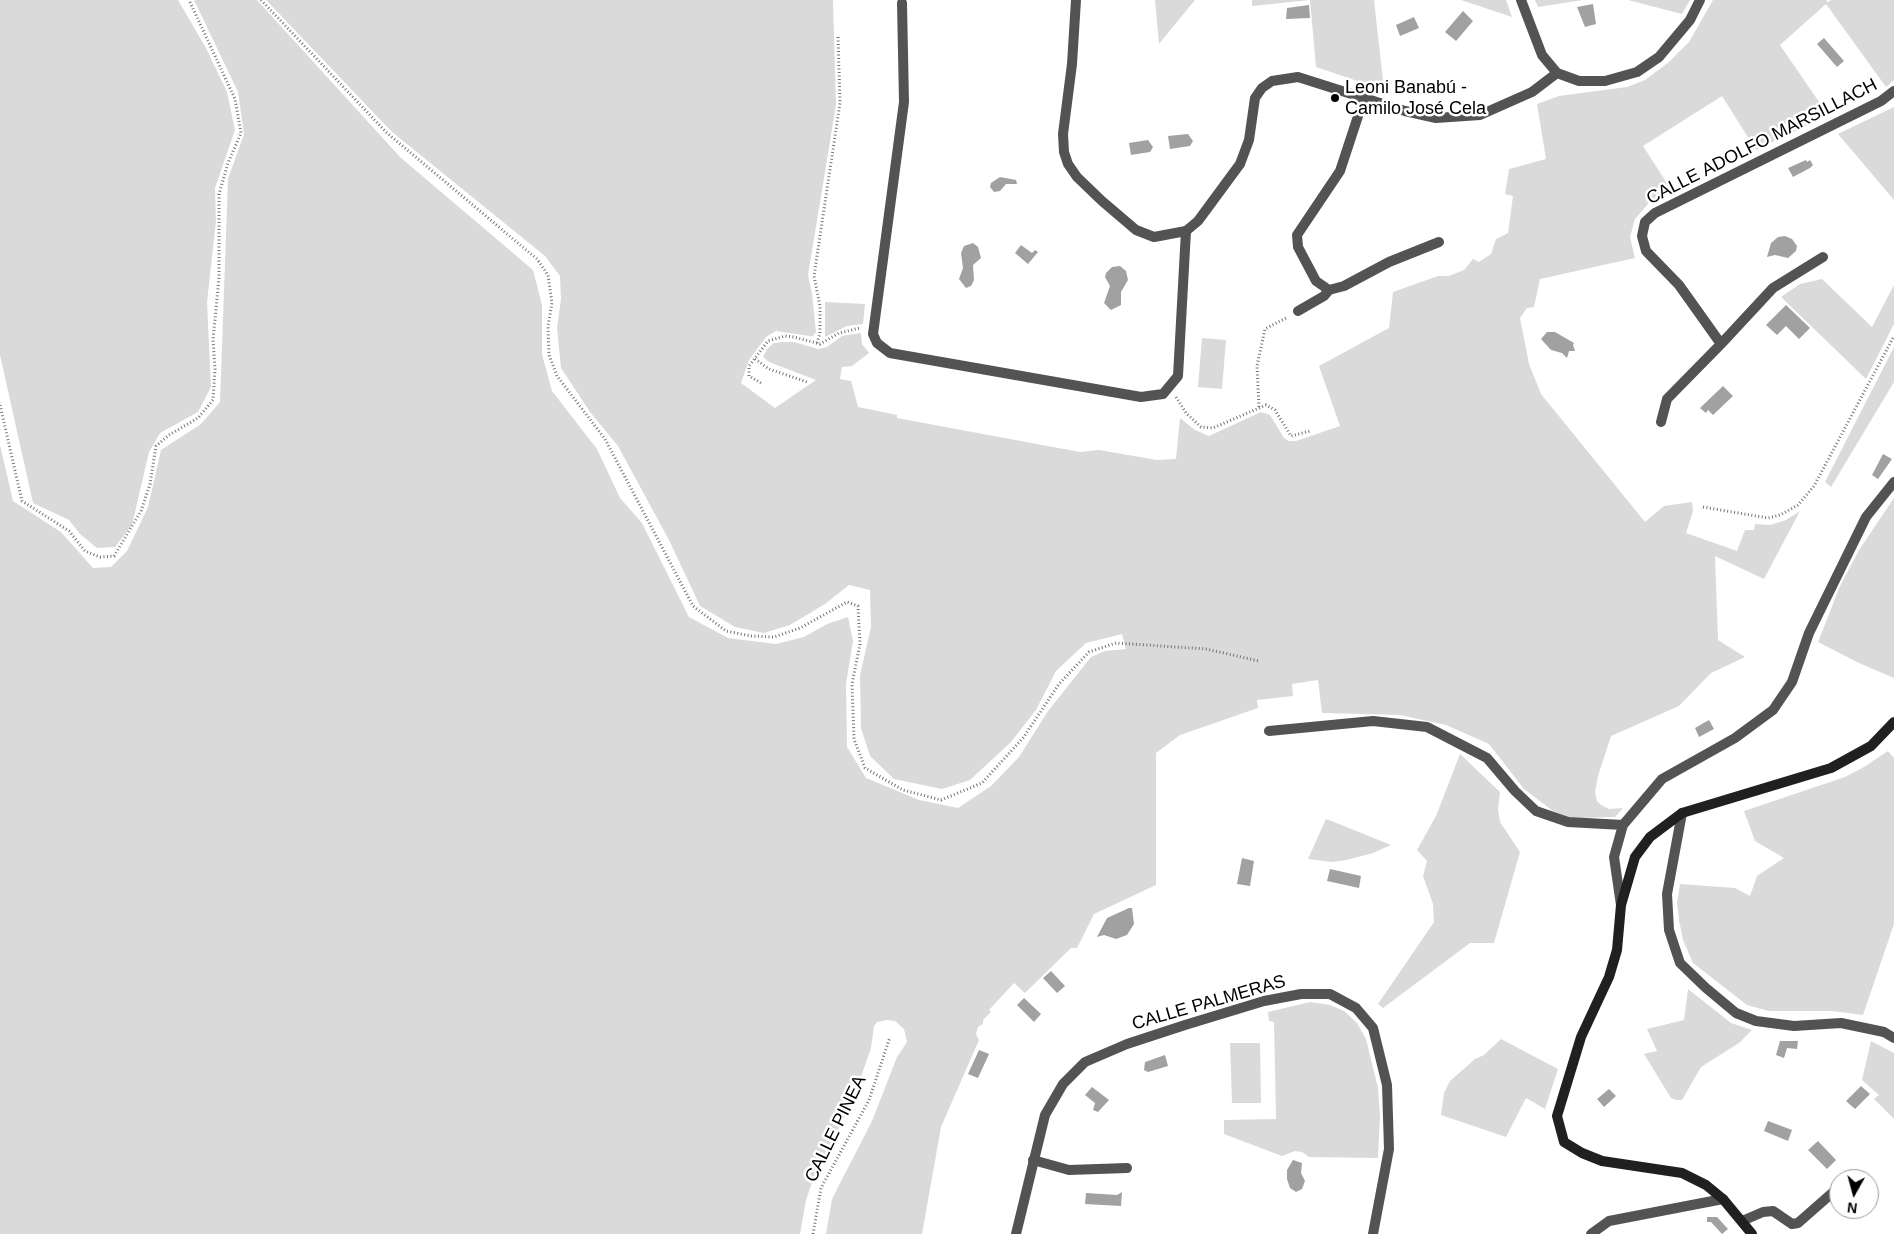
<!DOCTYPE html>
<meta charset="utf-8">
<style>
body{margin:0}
#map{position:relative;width:1894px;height:1234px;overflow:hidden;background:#fff;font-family:Arial,sans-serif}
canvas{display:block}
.north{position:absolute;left:1829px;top:1169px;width:50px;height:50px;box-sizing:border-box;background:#fff;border:1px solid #999;border-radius:50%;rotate:187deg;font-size:14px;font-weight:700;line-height:20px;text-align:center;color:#000}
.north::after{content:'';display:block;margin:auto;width:18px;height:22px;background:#000;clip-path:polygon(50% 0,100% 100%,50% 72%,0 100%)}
</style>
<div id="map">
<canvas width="1894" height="1234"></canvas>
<div class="north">N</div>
</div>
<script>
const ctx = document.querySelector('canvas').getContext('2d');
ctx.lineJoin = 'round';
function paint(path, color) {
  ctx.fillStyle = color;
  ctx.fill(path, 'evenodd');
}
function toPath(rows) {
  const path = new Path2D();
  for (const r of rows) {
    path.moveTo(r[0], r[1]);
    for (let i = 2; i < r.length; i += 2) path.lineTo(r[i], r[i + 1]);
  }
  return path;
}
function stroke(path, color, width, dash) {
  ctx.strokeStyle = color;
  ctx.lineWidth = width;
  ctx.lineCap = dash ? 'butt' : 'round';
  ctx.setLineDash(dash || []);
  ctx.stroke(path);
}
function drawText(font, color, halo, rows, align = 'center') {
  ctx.font = font + ' Arial,sans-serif';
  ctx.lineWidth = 5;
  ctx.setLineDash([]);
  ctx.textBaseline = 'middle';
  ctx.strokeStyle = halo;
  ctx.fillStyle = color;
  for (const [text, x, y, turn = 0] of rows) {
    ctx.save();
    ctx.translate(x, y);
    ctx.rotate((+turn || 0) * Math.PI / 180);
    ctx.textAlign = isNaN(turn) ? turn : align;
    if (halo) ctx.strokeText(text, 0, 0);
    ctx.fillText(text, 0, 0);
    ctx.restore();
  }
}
paint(toPath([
 [0,0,178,0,206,48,227,92,235,130,215,188,216,221,207,302,211,387,198,412,160,433,149,452,132,525,115,547,97,548,80,534,69,520,33,503,0,355],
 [194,0,257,0,400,157,533,270,542,305,542,354,552,391,597,449,620,498,642,523,689,617,728,638,776,644,804,637,827,624,848,617,853,641,846,684,847,747,866,778,919,800,958,808,991,786,1019,757,1048,711,1091,657,1105,651,1126,649,1122,634,1086,643,1056,671,1036,710,1011,742,970,780,942,789,894,779,870,756,861,728,860,675,871,627,870,590,849,585,825,604,790,625,764,633,735,627,700,606,670,542,618,446,590,412,561,368,557,328,561,299,560,276,545,256,392,132,266,0,833,0,836,105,808,275,812,294,816,332,813,336,809,336,776,331,766,337,749,360,741,383,775,408,816,380,769,362,763,357,767,349,774,343,782,342,794,342,818,349,827,347,842,336,861,333,862,344,869,353,852,366,842,367,840,379,851,381,858,407,897,415,897,418,1080,452,1099,450,1157,460,1176,459,1180,418,1195,430,1209,436,1261,412,1270,415,1284,438,1289,441,1296,441,1340,426,1319,366,1389,328,1393,292,1438,276,1449,276,1464,270,1473,259,1479,262,1491,254,1496,239,1508,233,1513,196,1505,194,1509,169,1546,159,1537,104,1559,96,1627,87,1645,80,1669,62,1689,42,1713,0,1826,0,1828,2,1831,0,1894,0,1894,80,1886,87,1826,4,1780,45,1828,115,1756,150,1722,96,1643,146,1672,191,1649,203,1635,219,1630,237,1635,258,1540,279,1534,307,1527,308,1520,318,1529,364,1541,394,1645,522,1664,506,1692,502,1693,511,1686,533,1737,551,1745,530,1754,530,1755,524,1770,525,1786,520,1800,511,1764,579,1715,556,1718,640,1745,657,1711,673,1679,706,1611,736,1598,776,1595,792,1597,801,1601,805,1609,809,1623,808,1615,817,1571,818,1553,811,1524,789,1489,744,1446,725,1400,715,1322,713,1318,680,1292,684,1293,696,1257,700,1258,708,1180,735,1156,753,1156,885,1094,914,1077,948,1071,948,1025,993,1014,983,989,1010,991,1012,983,1020,983,1024,978,1027,976,1034,979,1040,941,1127,922,1234,826,1234,832,1199,872,1121,897,1057,907,1042,904,1029,895,1021,887,1020,877,1022,874,1026,871,1048,852,1103,815,1174,806,1200,800,1234,0,1234,0,445,13,501,61,532,93,568,111,567,127,551,148,507,161,450,201,424,220,402,228,179,244,134,238,92],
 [1155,0,1195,0,1159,44],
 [1252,0,1374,0,1384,90,1316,67,1310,0,1252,6],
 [1461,0,1506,0,1512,17],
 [1535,0,1583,0,1538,7],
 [1628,0,1690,0,1682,14],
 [1894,107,1894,200,1838,134],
 [1822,279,1872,327,1894,285,1894,324,1866,379,1781,297,1800,284],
 [825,302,865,304,863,324,847,326,825,337],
 [1202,338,1226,340,1222,389,1198,387],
 [1894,347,1894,382,1831,487,1825,482],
 [1894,498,1894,678,1859,663,1818,642,1840,586,1859,550],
 [1888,751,1894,758,1894,924,1863,1015,1832,1011,1769,1011,1747,1005,1693,963,1683,940,1679,920,1677,903,1680,884,1735,888,1750,896,1757,876,1784,858,1755,841,1744,811,1845,777,1864,767],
 [1460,754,1500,792,1498,810,1500,822,1520,852,1494,943,1470,943,1383,1008,1378,1004,1434,922,1433,904,1423,876,1427,861,1417,850,1436,816],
 [1326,819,1334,822,1391,845,1373,853,1346,860,1332,862,1308,859],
 [1688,989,1731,1023,1752,1030,1739,1043,1701,1067,1682,1100,1676,1100,1671,1098,1644,1054,1657,1051,1647,1029,1684,1020],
 [1310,1002,1330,1005,1344,1011,1357,1023,1366,1039,1378,1088,1380,1116,1378,1158,1309,1157,1302,1152,1295,1151,1282,1156,1224,1134,1224,1120,1276,1119,1274,1022,1269,1021,1268,1012],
 [1501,1039,1558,1069,1545,1109,1526,1098,1506,1137,1441,1115,1444,1093,1450,1081,1475,1059,1484,1055],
 [1871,1041,1894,1053,1894,1119,1874,1099,1879,1095,1862,1080],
 [1230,1043,1260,1043,1261,1103,1232,1103]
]), '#dadada');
paint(toPath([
 [1593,4,1596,24,1585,27,1577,7],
 [1309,5,1310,18,1286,19,1287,8],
 [1463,11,1473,21,1456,41,1445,32],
 [1414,17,1419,28,1400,36,1396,25],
 [1824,38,1844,61,1837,67,1817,44],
 [1188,134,1193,141,1190,146,1170,149,1168,136],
 [1148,140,1153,147,1150,152,1131,155,1129,143],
 [1806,160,1807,162,1810,160,1813,165,1810,168,1793,177,1788,168],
 [1000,177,1016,180,1017,184,1006,184,1000,191,994,192,990,187,991,183],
 [1785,236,1792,239,1797,246,1796,251,1788,258,1775,255,1767,257,1771,243,1778,237],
 [973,243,978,247,981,258,973,265,974,280,971,286,966,288,959,279,963,268,961,253,964,246],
 [1021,245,1032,253,1035,250,1038,252,1028,264,1015,253],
 [1120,266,1126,271,1128,280,1121,292,1121,305,1111,310,1104,303,1110,286,1105,277,1106,273,1112,267],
 [1786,305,1810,328,1799,339,1786,326,1777,335,1766,325],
 [1547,332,1555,332,1574,343,1573,345,1575,351,1569,351,1567,358,1562,353,1551,350,1541,339],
 [1723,386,1733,396,1713,415,1708,410,1706,413,1700,408],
 [1883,454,1892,459,1878,479,1872,475],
 [1709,720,1714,729,1699,737,1695,728],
 [1242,858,1254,861,1250,886,1237,884],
 [1330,869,1361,876,1359,888,1327,881],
 [1129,908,1132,908,1134,924,1127,935,1116,939,1104,935,1097,937,1107,918],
 [1051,971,1065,986,1057,993,1043,978],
 [1024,998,1041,1014,1034,1022,1017,1005],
 [1780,1041,1798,1041,1797,1049,1787,1048,1784,1058,1776,1055],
 [979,1050,989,1054,978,1078,968,1074],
 [1165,1055,1168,1066,1148,1072,1144,1070,1145,1062],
 [1861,1086,1870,1094,1855,1109,1846,1101],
 [1092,1087,1109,1100,1098,1112,1093,1110,1095,1103,1085,1095],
 [1609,1089,1616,1096,1604,1107,1597,1099],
 [1768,1121,1792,1130,1788,1141,1764,1131],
 [1818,1141,1836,1160,1827,1169,1808,1150],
 [1293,1160,1302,1163,1301,1173,1305,1181,1302,1189,1296,1192,1290,1188,1287,1179,1287,1170],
 [1122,1192,1121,1206,1085,1204,1086,1193,1117,1195],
 [1707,1217,1717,1217,1728,1229,1722,1234,1711,1222,1707,1222]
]), '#a1a1a1');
stroke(toPath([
 [261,0,387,133,537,259,548,275,552,303,548,326,549,355,557,376,605,439,693,606,726,631,751,636,774,637,800,628,847,602,858,606,860,644,852,684,854,739,865,768,903,790,941,800,982,783,1023,738,1059,684,1089,652,1116,643,1206,649,1259,661],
 [817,343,820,333,820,306,814,276,840,103,838,37],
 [755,359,769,369,807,382],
 [761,383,749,376,749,366,768,341,785,336,794,337,820,344,839,333,860,328],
 [1176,397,1186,413,1201,427,1213,428,1266,405,1275,410,1291,436,1310,431],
 [0,405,22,501,69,531,85,551,100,557,114,556,141,511,150,484,156,446,169,435,198,418,213,400,215,369,213,340,219,278,219,194,228,163,241,133,235,99,189,0],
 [1259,407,1257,366,1265,329,1288,317],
 [1703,507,1768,518,1780,515,1798,505,1814,486,1894,336],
 [813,1234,821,1188,869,1100,890,1037]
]), '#757575', 3, [1, 2.5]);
stroke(toPath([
 [902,3,904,102,873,334,877,343,890,353,1141,397,1163,394,1178,376,1186,231],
 [1364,98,1340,171,1297,235,1298,247,1316,281,1329,290,1344,286,1389,262,1439,242],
 [1298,311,1324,296,1329,290],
 [1033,1160,1069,1170,1127,1168],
 [1848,1179,1849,1178],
 [1742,1221,1763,1212,1773,1211,1792,1224,1798,1223,1839,1187]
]), '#535353', 10);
stroke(toPath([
 [1076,0,1072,64,1063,134,1064,152,1068,164,1077,177,1102,201,1136,230,1154,237,1186,231,1198,221,1240,164,1249,140,1255,98,1262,88,1272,81,1298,77,1405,111,1436,118,1480,115,1532,92,1557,73,1579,81,1605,81,1637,72,1659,57,1690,20,1700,0],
 [1521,0,1542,55,1557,73],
 [1721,344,1773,288,1823,257],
 [1661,422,1667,399,1721,344,1679,285,1646,251,1642,236,1645,222,1655,213,1881,101,1894,91],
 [1269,731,1373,721,1427,727,1487,758,1515,791,1536,811,1568,822,1623,825],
 [1682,813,1667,894,1669,930,1680,963,1706,988,1736,1013,1756,1021,1794,1026,1841,1023,1884,1032,1894,1038],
 [1621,905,1614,857,1623,825,1662,779,1735,738,1773,710,1792,682,1809,633,1866,517,1894,482],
 [1016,1234,1045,1115,1063,1084,1085,1062,1127,1044,1185,1025,1264,1001,1301,994,1330,994,1356,1008,1373,1028,1387,1085,1389,1149,1373,1234],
 [1591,1234,1609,1221,1723,1199]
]), '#535353', 10);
stroke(toPath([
 [1752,1234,1723,1199,1706,1185,1682,1173,1602,1161,1582,1153,1564,1142,1557,1116,1581,1037,1609,977,1617,950,1621,905,1635,857,1650,837,1682,813,1831,768,1871,746,1894,722]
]), '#202020', 10);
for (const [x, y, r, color] of [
 [1335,98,5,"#000"]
]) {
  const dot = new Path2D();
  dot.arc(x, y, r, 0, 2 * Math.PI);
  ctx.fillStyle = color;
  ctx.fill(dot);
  stroke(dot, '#fff', 2);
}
drawText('18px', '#000', '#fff', [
 ["Leoni Banabú -",1345,88],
 ["Camilo José Cela",1345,109]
], 'left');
drawText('18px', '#000', '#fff', [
 ["CALLE ADOLFO MARSILLACH",1762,142,-27],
 ["CALLE PALMERAS",1209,1003,-16],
 ["CALLE PINEA",836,1129,-64]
]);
</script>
